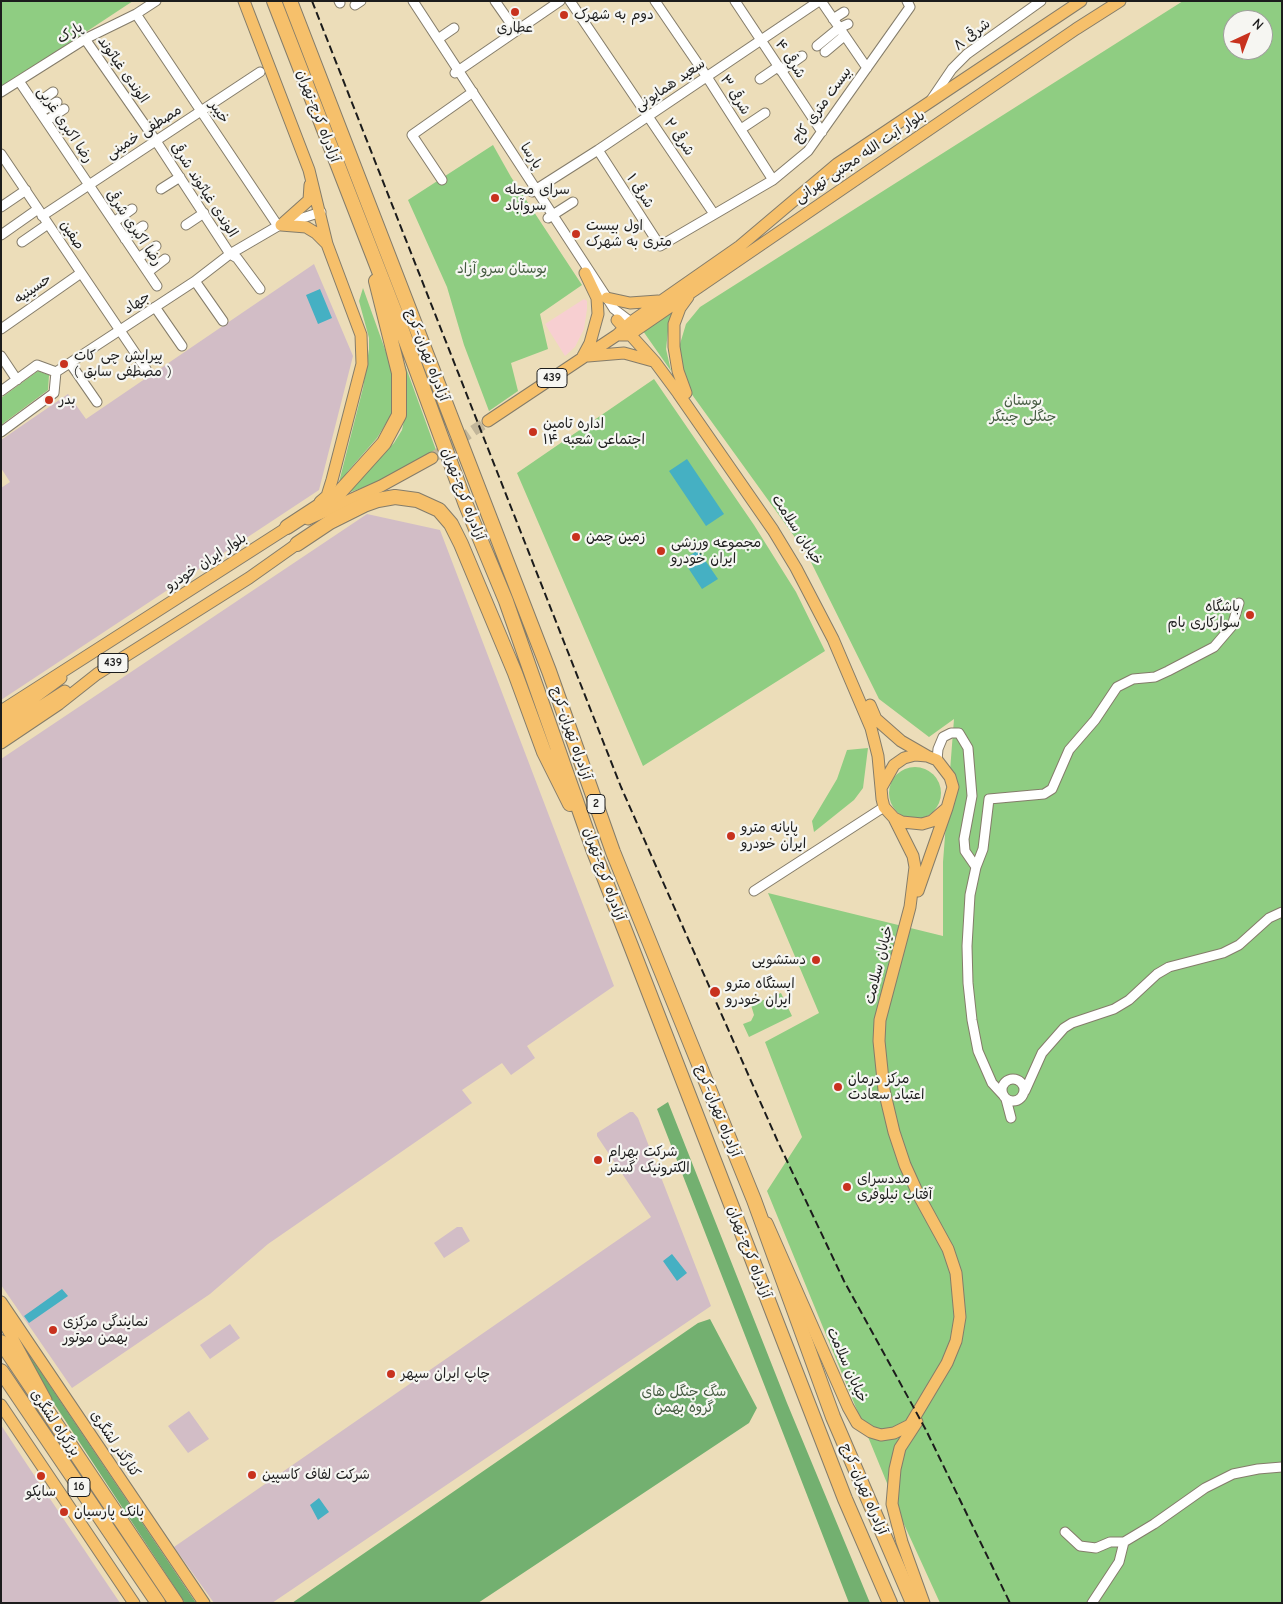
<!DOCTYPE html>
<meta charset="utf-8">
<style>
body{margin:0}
#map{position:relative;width:1283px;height:1604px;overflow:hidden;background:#ecddb9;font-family:"Comic Neue",sans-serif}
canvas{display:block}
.frame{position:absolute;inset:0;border:2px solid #1c1c1c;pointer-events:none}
.north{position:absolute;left:1223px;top:10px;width:50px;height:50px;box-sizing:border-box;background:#f6f6f2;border:1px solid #9f9f9c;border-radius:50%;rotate:43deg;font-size:14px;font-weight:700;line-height:20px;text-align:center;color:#1c1c1c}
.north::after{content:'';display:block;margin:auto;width:18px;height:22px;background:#c8321e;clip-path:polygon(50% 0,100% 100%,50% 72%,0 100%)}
</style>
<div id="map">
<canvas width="1283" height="1604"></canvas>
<div class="frame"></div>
<div class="north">N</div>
</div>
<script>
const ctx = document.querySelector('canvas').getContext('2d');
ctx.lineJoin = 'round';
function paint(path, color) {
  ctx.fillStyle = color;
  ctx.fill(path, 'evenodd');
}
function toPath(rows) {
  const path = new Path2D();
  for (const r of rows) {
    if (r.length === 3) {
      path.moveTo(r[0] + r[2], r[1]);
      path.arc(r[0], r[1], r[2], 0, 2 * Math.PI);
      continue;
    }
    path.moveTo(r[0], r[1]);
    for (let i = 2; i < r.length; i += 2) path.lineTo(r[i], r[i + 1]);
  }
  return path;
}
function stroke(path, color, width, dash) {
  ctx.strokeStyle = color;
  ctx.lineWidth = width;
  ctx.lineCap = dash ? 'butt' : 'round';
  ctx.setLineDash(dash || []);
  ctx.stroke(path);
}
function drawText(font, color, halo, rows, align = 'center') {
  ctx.font = font + ' "Comic Neue","Playpen Sans Arabic",sans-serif';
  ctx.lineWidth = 4.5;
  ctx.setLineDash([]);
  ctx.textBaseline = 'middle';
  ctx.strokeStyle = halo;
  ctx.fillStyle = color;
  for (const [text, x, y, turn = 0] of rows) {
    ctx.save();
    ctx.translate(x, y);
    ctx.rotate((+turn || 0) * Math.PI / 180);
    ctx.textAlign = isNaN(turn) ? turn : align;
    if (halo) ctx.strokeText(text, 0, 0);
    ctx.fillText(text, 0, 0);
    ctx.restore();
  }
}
paint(toPath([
 [584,299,587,301,587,309,584,329,575,347,565,356,545,324]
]), '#f7cfd1');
paint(toPath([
 [314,264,353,356,319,490,1,700,1,488,10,482,1,468,1,440,68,394,86,419],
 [367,514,440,530,614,986,527,1046,535,1058,511,1075,502,1063,462,1090,472,1103,268,1244,210,1294,72,1388,1,1285,1,759],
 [630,1112,633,1112,638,1118,711,1306,272,1603,214,1603,174,1547,651,1217,597,1136,597,1133],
 [457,1227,462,1227,470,1241,444,1258,434,1243],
 [230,1324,240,1338,210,1359,200,1345],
 [189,1411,209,1439,188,1453,168,1426],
 [1,1425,28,1466,120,1603,1,1603]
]), '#d2bdc6');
paint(toPath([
 [1,1,133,1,1,88],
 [1183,1,1282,1,1282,1603,940,1603,903,1522,767,1191,802,1137,765,1042,819,1013,768,893,943,936,943,862,954,719,929,737,879,699,807,554,688,389,679,356,680,344,686,324,700,307],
 [1233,20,1263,20,1263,50,1233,50],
 [493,145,511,177,582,285,540,314,548,349,511,363,518,391,489,411,464,345,447,287,408,200],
 [363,288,396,380,396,407,377,438,348,471,337,490,363,388,369,349,369,338,359,301],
 [681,303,669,323,668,331,666,349,671,371,643,331],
 [401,354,436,450,387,479,342,495,394,443,402,430,407,406],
 [38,371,49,375,48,390,1,425,1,398],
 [654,379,754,525,796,592,825,651,643,766,517,473],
 [868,748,863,788,854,800,814,832,812,821,837,779,847,750],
 [915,793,26],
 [781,993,792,1016,749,1037,743,1024,751,1021,754,1015,751,1005]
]), '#8fcd82');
paint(toPath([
 [668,1102,787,1403,870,1603,849,1603,657,1109],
 [1,1313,196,1603,185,1603,36,1376],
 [710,1319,757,1408,749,1423,478,1603,292,1603,698,1323]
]), '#73b070');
paint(toPath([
 [320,289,332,318,318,324,306,295],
 [687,459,724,514,706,526,669,471],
 [698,550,718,579,702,589,683,560],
 [672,1254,687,1273,677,1281,663,1261],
 [62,1289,68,1296,29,1323,24,1316],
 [319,1498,329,1512,318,1520,310,1505]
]), '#45b0c3');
stroke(toPath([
 [432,458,488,421]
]), '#c2b69a', 11, [11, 5.5]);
const minor = toPath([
 [339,1,340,3],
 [413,1,607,298,614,309,631,322],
 [495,1,516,31],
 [570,1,714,214],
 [655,1,707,77,773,180],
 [735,1,822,132],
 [821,1,867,68],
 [355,5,361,1],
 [136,14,278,226],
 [833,19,844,12],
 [85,39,156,141,230,254,237,258,260,289],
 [438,39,454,28],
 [817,46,839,28,848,24],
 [825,52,844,36],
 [781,71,802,56],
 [455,73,560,1],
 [760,79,779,66],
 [19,81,157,286],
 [1,92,85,39,136,14,156,1],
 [931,100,952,69,967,54,1041,1],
 [35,105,53,92],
 [40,112,57,102],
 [46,121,64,109],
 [741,129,765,113],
 [598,150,660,246,773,180,808,151,910,7,907,1],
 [1,154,146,369],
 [442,180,412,135,473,92],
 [161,189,180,177],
 [532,192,598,150,819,1],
 [1,207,26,190],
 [42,216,260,72],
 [548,218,573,202],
 [114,222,132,209],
 [186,225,204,213],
 [1,235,38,209],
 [125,239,143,226],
 [22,242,48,224],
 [138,258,156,246],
 [148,272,165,259],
 [195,281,223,321],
 [155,307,182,346],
 [1,329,81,273],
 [1,356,17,380],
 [70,363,97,402],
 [56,372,195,281,230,254,278,226,321,212],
 [1,391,37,365,56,372,54,393,1,432],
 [937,760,938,749,943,737,951,733,959,733,968,748,972,796,964,839,965,851,976,867],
 [754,891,884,807],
 [1013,1090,11],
 [1025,1091,1042,1053,1064,1028,1072,1023,1114,1009,1129,1000,1157,974,1169,967,1223,953,1239,945,1269,918,1282,912],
 [1004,1096,992,1083,978,1051,972,1020,968,983,967,946,970,895,976,867,983,849,989,799,1044,794,1052,789,1069,750,1095,720,1117,687,1133,679,1155,677,1168,671,1214,647,1232,626,1239,603],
 [1006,1099,1011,1118],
 [1065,1532,1080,1546,1096,1548,1110,1542,1124,1542,1154,1524,1205,1488,1233,1474,1258,1469,1282,1467],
 [1092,1603,1119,1562,1124,1542]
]);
const major = toPath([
 [244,1,309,170,327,244,361,335,362,364,332,480,327,496,320,502],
 [281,225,309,200,310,185],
 [281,225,306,227,316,233,327,244],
 [607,298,630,303,658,301],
 [617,320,655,362,678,393,773,530,796,568,833,639,871,728,878,756,881,788],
 [617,335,629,335,1076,29,1120,1],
 [583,356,590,343,598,314,597,298,585,273],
 [588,356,624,353,653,361],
 [686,393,678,371,674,347,674,324,680,308,688,297],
 [488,421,617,335,631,322,740,246,837,164,1081,1],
 [308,519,381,486,432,458],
 [870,705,876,719,901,741,927,756],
 [1,711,293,524],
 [1,722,61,678],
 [1,732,65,691],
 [1,743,59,704,97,674,249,578,297,544],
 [915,755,927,756,937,760,950,777,953,787,947,808,932,821,922,824,902,822,894,818,884,807,882,799,881,788,894,765,904,758,915,755],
 [918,891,947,808],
 [767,1223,848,1407,857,1423,871,1432,881,1435,894,1433,910,1425,947,1363,956,1341,960,1317,956,1273,948,1249,919,1196,905,1165,894,1132,884,1090,879,1041,880,1020,910,907,915,867,913,856,894,818],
 [1,1302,204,1603],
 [1,1317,46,1400],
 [1,1405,134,1603],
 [917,1422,900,1448,895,1469,892,1504,902,1542,924,1603]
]);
const highway = toPath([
 [274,1,400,325,466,505,506,601,593,849,631,946,845,1499,890,1603],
 [290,1,549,671,613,852,754,1200,833,1417,913,1603],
 [287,527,339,493,384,443,399,415,399,373,376,281],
 [297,544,330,522,364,505,378,500,395,497,417,500,439,510,451,524,461,544,515,673,544,752,570,804],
 [1,1342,176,1603],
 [1,1371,158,1603]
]);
stroke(minor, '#847c6a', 11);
stroke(major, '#847c6a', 13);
stroke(highway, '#847c6a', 16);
stroke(minor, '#fff', 9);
stroke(major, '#f6c06b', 11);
stroke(highway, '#f6c06b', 14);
stroke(toPath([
 [312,1,621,787,778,1142,844,1281,926,1430,1010,1603]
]), '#1c1c1c', 2, [8, 4]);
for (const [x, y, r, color] of [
 [515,12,5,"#c8321e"],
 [564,15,5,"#c8321e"],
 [495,198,5,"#c8321e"],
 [576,234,5,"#c8321e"],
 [64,364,5,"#c8321e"],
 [49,400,5,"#c8321e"],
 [533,432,5,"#c8321e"],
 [576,537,5,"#c8321e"],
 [661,551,5,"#c8321e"],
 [1250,615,5,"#c8321e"],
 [731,836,5,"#c8321e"],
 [816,960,5,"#c8321e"],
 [715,992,6,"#c8321e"],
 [838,1087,5,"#c8321e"],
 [598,1160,5,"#c8321e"],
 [847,1187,5,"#c8321e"],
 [53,1330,5,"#c8321e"],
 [391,1374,5,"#c8321e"],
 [252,1475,5,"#c8321e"],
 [41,1476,5,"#c8321e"],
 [64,1512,5,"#c8321e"]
]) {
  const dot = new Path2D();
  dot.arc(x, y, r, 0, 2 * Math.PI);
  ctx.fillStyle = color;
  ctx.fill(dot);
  stroke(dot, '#f6f6f2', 2);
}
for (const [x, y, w] of [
 [552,378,30],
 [113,663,30],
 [596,804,18],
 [79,1487,22]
]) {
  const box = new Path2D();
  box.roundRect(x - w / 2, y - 9.5, w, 19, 4);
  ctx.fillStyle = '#f6f6f2';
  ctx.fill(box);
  stroke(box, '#1c1c1c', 1);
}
drawText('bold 12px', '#1c1c1c', null, [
 ["439",552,378],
 ["439",113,663],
 ["2",596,804],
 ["16",79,1487]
]);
drawText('14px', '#1c1c1c', '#f6f6f2', [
 ["دوم به شهرک",574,15],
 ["عطاری",515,28,"center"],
 ["سرای محله",505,190],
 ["سروآباد",505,206],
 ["اول بیست",586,226],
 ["متری به شهرک",586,242],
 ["پیرایش چی کات",74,356],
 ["( مصطفی سابق )",74,372],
 ["بدر",59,400],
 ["اداره تامین",543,424],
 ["اجتماعی شعبه ۱۴",543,440],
 ["زمین چمن",586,537],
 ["مجموعه ورزشی",671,543],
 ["ایران خودرو",671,559],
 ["باشگاه",1240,607,"right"],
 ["سوارکاری بام",1240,623,"right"],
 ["پایانه مترو",741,828],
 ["ایران خودرو",741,844],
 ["دستشویی",806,960,"right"],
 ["ایستگاه مترو",726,984],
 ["ایران خودرو",726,1000],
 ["مرکز درمان",848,1079],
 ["اعتیاد سعادت",848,1095],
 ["شرکت بهرام",608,1152],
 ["الکترونیک گستر",608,1168],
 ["مددسرای",857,1179],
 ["آفتاب نیلوفری",857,1195],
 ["نمایندگی مرکزی",63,1322],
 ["بهمن موتور",63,1338],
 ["چاپ ایران سپهر",401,1374],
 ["شرکت لفاف کاسپین",262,1475],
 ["ساپکو",41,1492,"center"],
 ["بانک پارسیان",74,1512]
], 'left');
drawText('14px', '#1c1c1c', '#f6f6f2', [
 ["پارک",70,33,-31],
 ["۸ شرقی",972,35,-38],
 ["۴ شرقی",790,59,57],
 ["الوندی غیاثوند",123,70,55],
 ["سعید همایونی",670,85,-34],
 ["۳ شرقی",735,95,58],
 ["بیست متری کاج",822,105,-54],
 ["خیبر",219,112,56],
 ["آزادراه کرج-تهران",318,116,69],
 ["رضا اکبری غربی",65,125,56],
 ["مصطفی خمینی",144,132,-33],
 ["۲ شرقی",679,137,56],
 ["پارسا",531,156,57],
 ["بلوار آیت الله مجتبی تهرانی",860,157,-34],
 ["الوندی غیاثوند شرقی",204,190,57],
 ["۱ شرقی",640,191,57],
 ["رضا اکبری شرقی",134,228,56],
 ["صفین",72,235,56],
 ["حسینیه",33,289,-35],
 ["جهاد",137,303,-33],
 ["آزادراه تهران-کرج",427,355,69],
 ["آزادراه کرج-تهران",463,494,69],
 ["خیابان سلامت",797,530,57],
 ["بلوار ایران خودرو",206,562,-33],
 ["آزادراه تهران-کرج",571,733,71],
 ["آزادراه کرج-تهران",604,874,70],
 ["خیابان سلامت",879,965,-76],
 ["آزادراه تهران-کرج",718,1111,68],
 ["آزادراه کرج-تهران",749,1252,69],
 ["خیابان سلامت",847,1365,66],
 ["بزرگراه لشگری",55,1423,56],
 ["کنارگذر لشگری",115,1444,56],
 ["آزادراه تهران-کرج",864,1489,67]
]);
drawText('14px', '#445a40', '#f6f6f2', [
 ["بوستان سرو آزاد",502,269],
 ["بوستان",1023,401],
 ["جنگلی چیتگر",1023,417],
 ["سگ جنگل های",684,1392],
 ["گروه بهمن",684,1408]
]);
</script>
